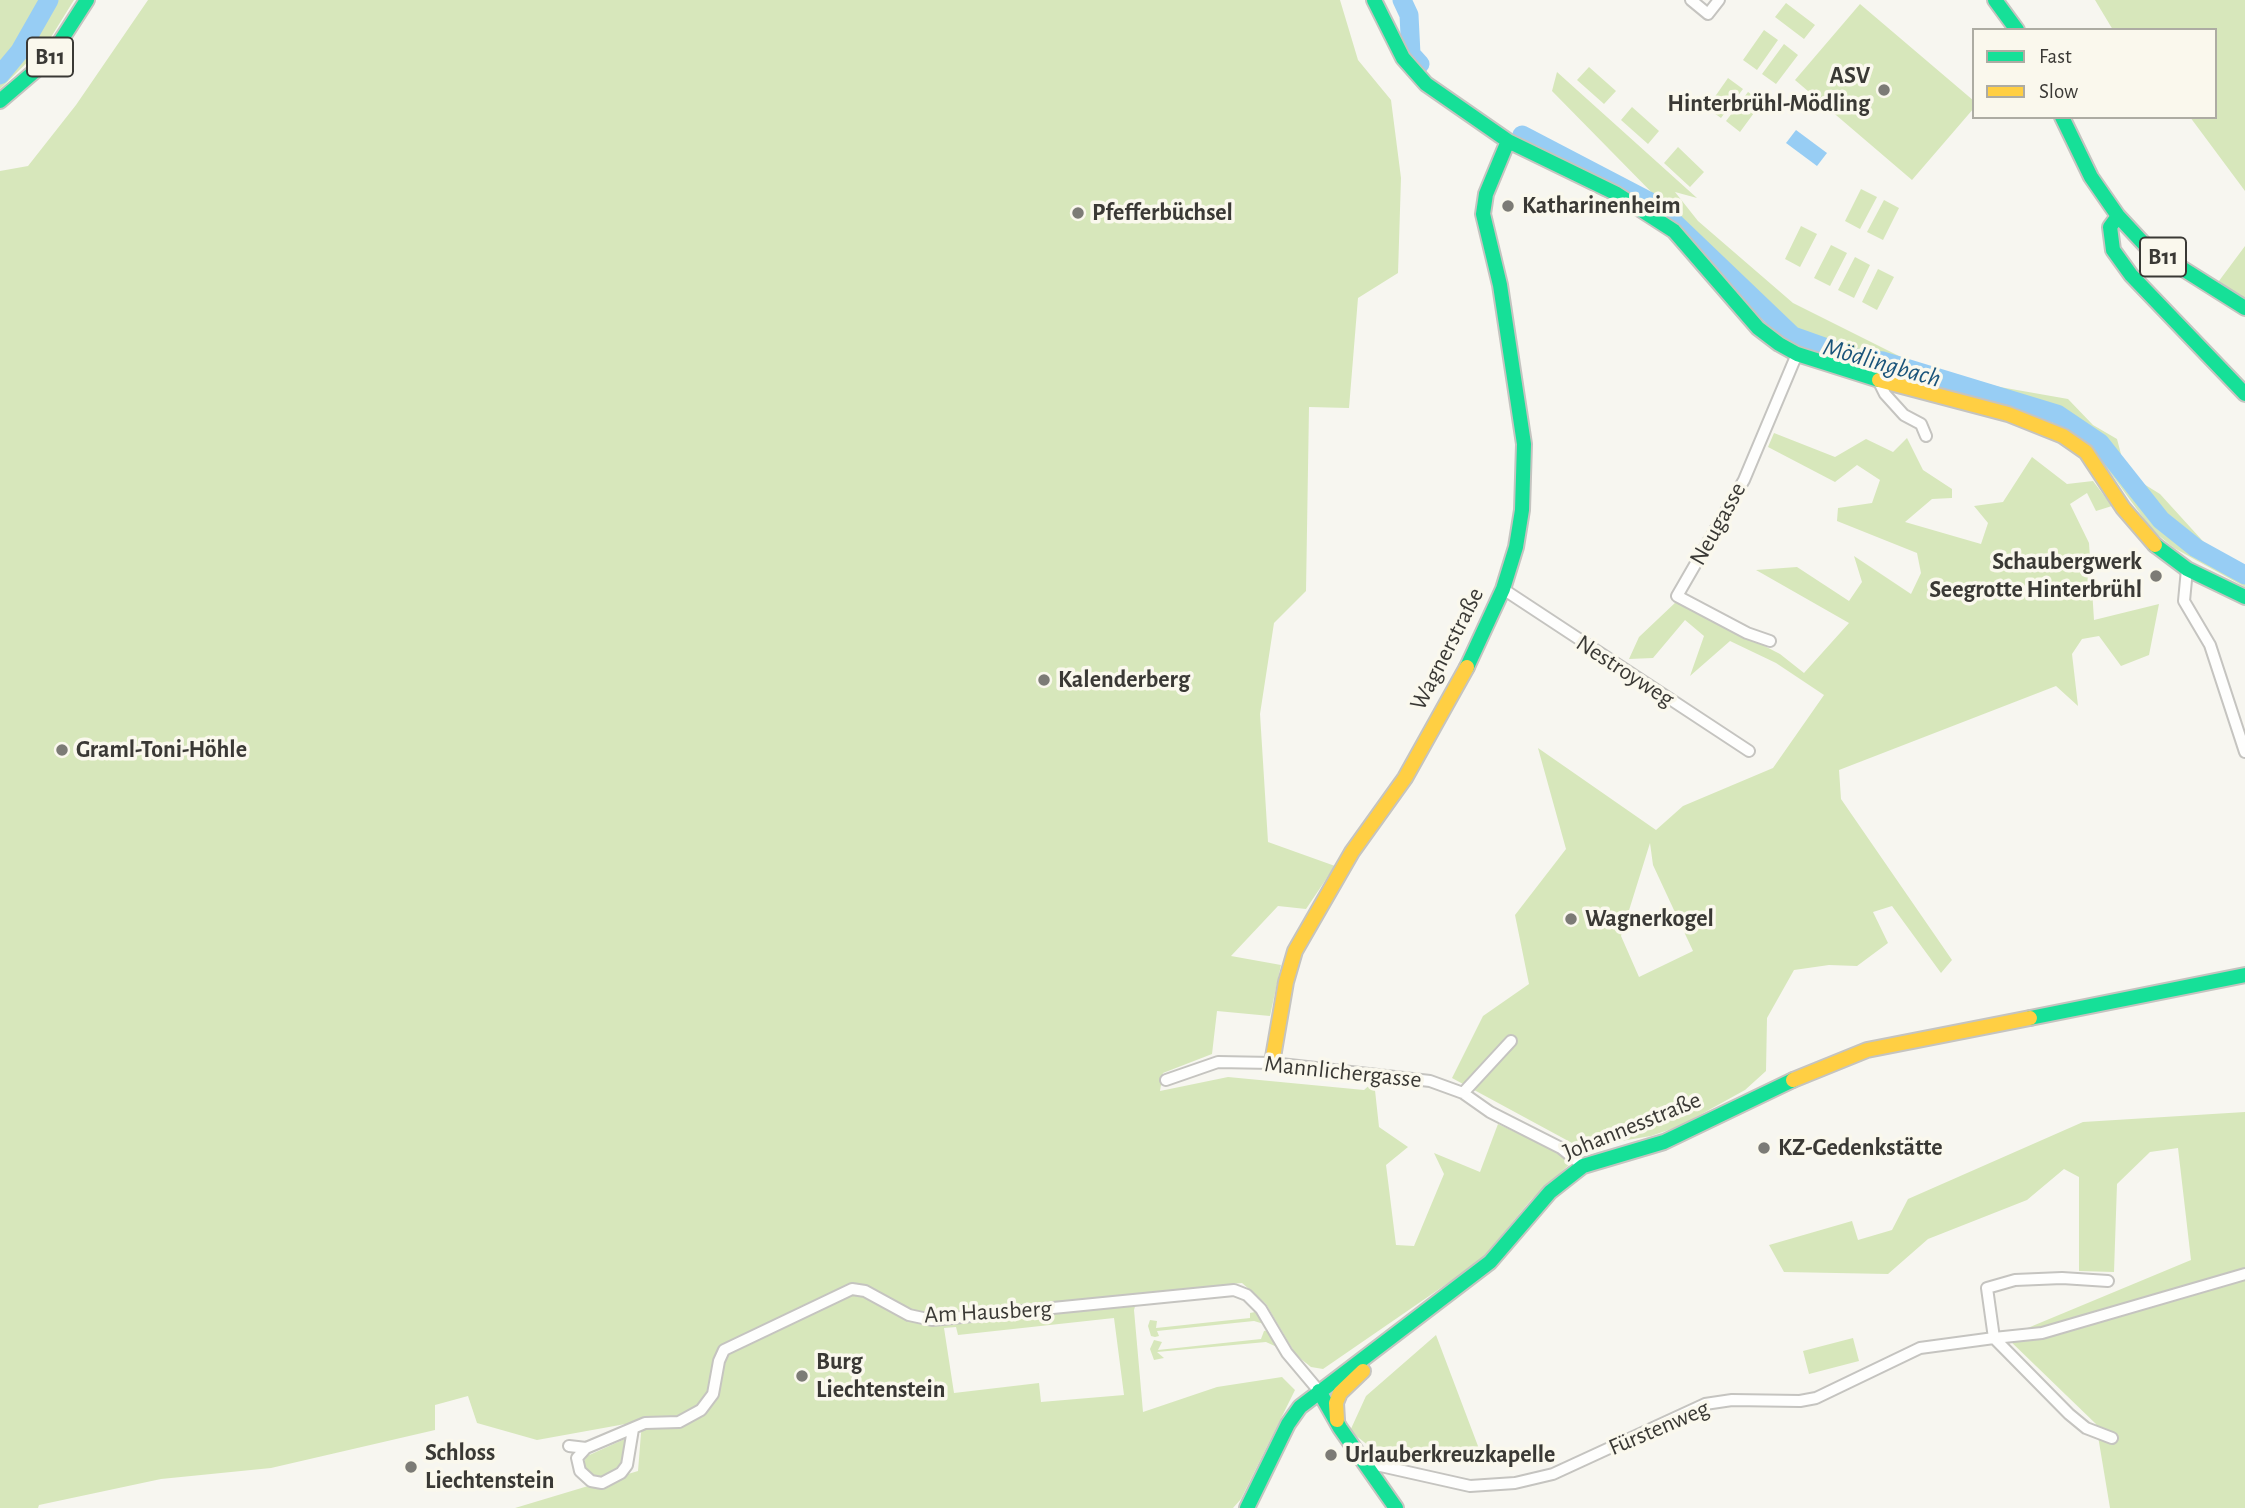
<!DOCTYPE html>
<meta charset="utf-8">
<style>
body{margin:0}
#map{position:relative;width:2245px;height:1508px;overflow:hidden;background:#f7f6f0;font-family:"Alegreya Sans",sans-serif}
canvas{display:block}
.legend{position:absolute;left:1972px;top:28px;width:245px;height:91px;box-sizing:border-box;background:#faf8ed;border:2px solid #adaca3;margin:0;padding:9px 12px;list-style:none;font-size:21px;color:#3a3935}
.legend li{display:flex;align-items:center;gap:14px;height:35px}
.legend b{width:35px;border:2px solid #adaca3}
</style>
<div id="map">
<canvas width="2245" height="1508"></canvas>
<ul class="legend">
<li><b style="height:9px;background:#16e098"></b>Fast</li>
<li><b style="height:9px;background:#ffcf43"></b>Slow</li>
</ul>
</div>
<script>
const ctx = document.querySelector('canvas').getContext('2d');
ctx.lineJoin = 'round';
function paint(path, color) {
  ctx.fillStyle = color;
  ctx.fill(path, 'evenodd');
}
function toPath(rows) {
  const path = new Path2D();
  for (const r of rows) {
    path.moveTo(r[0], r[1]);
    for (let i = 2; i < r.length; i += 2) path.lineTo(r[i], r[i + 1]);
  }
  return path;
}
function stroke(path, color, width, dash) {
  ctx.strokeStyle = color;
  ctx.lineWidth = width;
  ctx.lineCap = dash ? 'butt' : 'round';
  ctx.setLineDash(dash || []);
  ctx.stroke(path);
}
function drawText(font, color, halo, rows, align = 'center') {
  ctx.font = font + ' "Alegreya Sans",sans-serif';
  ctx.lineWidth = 7;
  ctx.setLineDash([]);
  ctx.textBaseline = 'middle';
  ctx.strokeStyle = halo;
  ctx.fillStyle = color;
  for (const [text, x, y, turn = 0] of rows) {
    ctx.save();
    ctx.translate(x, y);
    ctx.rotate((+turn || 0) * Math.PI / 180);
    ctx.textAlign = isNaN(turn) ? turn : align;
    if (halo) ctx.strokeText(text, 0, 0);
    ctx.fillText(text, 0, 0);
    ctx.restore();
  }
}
paint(toPath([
 [0,0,74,0,48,42,0,89],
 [148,0,1340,0,1358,60,1391,100,1401,178,1398,273,1358,298,1349,408,1309,407,1306,591,1274,623,1260,714,1268,842,1335,866,1306,909,1278,906,1231,956,1281,965,1270,1016,1217,1011,1212,1054,1163,1073,1160,1091,1228,1077,1364,1090,1374,1081,1379,1127,1408,1147,1386,1165,1396,1245,1414,1246,1444,1174,1434,1153,1480,1172,1498,1124,1558,1152,1570,1164,1531,1200,1480,1261,1323,1369,1311,1367,1296,1355,1266,1304,1242,1283,1139,1293,1134,1310,1143,1412,1217,1387,1282,1377,1295,1390,1241,1499,1233,1508,515,1508,638,1471,642,1421,537,1440,477,1423,468,1396,435,1405,435,1430,271,1468,161,1479,39,1505,38,1508,0,1508,0,171,28,166,76,105],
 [1114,1318,1124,1395,1041,1402,1039,1383,954,1393,944,1328,956,1327,958,1335],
 [2095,0,2245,0,2245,191,2190,117,2215,117,2215,30,2113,30],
 [1786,3,1815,25,1804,39,1775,17],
 [1860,4,1974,101,1974,108,1912,180,1795,80],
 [1764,30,1778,40,1757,70,1743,60],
 [1784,44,1798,55,1776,84,1762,74],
 [1589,67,1616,91,1604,104,1577,80],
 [1557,72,1697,198,1675,192,1698,221,1793,303,1917,365,2000,387,2068,399,2093,425,2117,439,2126,473,2160,494,2211,550,2245,567,2245,587,2174,548,2152,530,2096,453,2067,428,2018,410,1850,365,1780,336,1666,207,1552,91],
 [1728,78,1743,89,1721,118,1707,108],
 [1748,92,1762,102,1740,132,1726,121],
 [1632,107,1659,131,1648,144,1621,120],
 [1678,147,1704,172,1690,187,1664,163],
 [1861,189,1877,197,1860,229,1845,221],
 [1884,200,1899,208,1883,240,1867,232],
 [1801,226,1817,234,1800,267,1785,259],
 [1831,245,1847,253,1830,286,1814,278],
 [2245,246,2245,300,2216,285],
 [1855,257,1870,265,1854,298,1838,290],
 [1878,269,1894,277,1877,310,1862,302],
 [1774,433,1835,457,1866,439,1893,452,1907,438,1923,470,1952,489,1952,498,1932,499,1905,522,1981,544,1988,523,1974,506,2003,502,2032,457,2067,484,2093,481,2112,506,2096,511,2087,493,2070,504,2089,543,2094,620,2159,604,2149,655,2121,666,2099,636,2082,639,2072,654,2078,706,2056,686,1839,770,1841,799,1952,960,1941,973,1892,906,1873,912,1888,943,1857,966,1829,965,1794,970,1767,1018,1766,1071,1745,1090,1680,1126,1651,1136,1603,1144,1584,1146,1572,1143,1452,1078,1483,1016,1529,984,1515,915,1566,849,1538,748,1656,830,1683,806,1773,768,1824,695,1776,663,1730,641,1690,676,1704,636,1685,620,1653,658,1629,659,1639,637,1677,601,1780,654,1804,673,1849,623,1756,570,1797,567,1849,601,1862,582,1854,556,1911,594,1921,573,1917,553,1837,521,1838,508,1872,503,1880,480,1857,465,1835,482,1768,447],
 [1650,843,1653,865,1693,951,1639,977,1621,936],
 [2245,1112,2245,1508,2110,1508,2096,1424,2006,1337,2191,1260,2178,1148,2150,1152,2117,1184,2114,1272,2079,1271,2079,1177,2064,1169,2027,1200,1928,1239,1888,1274,1784,1272,1769,1245,1852,1221,1858,1240,1892,1230,1908,1199,2083,1122],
 [1255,1312,1264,1324,1254,1321,1157,1331,1159,1336,1155,1337,1151,1336,1148,1326,1150,1320,1157,1321,1156,1328,1250,1318,1250,1313],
 [1269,1330,1277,1347,1266,1342,1157,1352,1164,1358,1154,1360,1150,1349,1154,1340,1162,1342,1158,1350,1261,1339,1264,1331],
 [1436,1335,1481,1454,1369,1446,1350,1431,1366,1396],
 [1853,1338,1859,1361,1809,1374,1803,1351],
 [627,1438,624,1460,611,1476,597,1479,586,1474,583,1463,587,1456]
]), '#d7e7bb');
paint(toPath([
 [1796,130,1827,153,1817,166,1786,143]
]), '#97cdf4');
stroke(toPath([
 [1402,0,1409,15,1411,54,1420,64],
 [0,75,20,51,49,0],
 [1522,135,1656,205,1793,336,1855,358,1883,361,2057,414,2100,443,2161,520,2196,548,2245,575]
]), '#97cdf4', 19);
const street = toPath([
 [1691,0,1708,14,1719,0],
 [1878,380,1885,394,1904,415,1921,424,1926,436],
 [2187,569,2184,601,2210,645,2245,752],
 [1503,589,1749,751],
 [1770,641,1747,633,1677,596,1744,480,1797,354],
 [1166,1080,1218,1062,1272,1063,1430,1081,1463,1093,1490,1112,1561,1148,1583,1166],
 [1463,1093,1511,1041],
 [2108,1281,2062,1278,2015,1280,1987,1288,1994,1338,2042,1333,2245,1274],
 [569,1446,586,1448,645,1423,679,1422,701,1410,713,1394,719,1361,724,1350,852,1289,865,1291,909,1315,932,1320,1234,1290,1247,1295,1261,1309,1287,1353,1319,1391],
 [586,1448,577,1458,580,1471,591,1481,602,1483,621,1473,627,1465,633,1429],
 [1363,1462,1470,1486,1515,1483,1553,1474,1705,1404,1732,1400,1800,1401,1816,1398,1920,1348,1994,1338,2069,1414,2086,1428,2112,1438]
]);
const fast = toPath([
 [1374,0,1403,58,1426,84,1508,141,1615,193,1674,231,1758,328,1779,344,1797,354,1879,380],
 [1995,0,2017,30],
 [0,101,49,59,87,0],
 [2062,117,2091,177,2118,216,2145,245,2245,308],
 [2118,216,2110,227,2113,250,2131,275,2245,394],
 [2155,545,2187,569,2245,597],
 [1467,667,1503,589,1516,547,1522,510,1524,444,1500,285,1483,214,1486,194,1508,141],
 [2030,1018,2245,975],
 [1319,1391,1340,1428,1396,1508],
 [1247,1508,1288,1424,1300,1407,1490,1262,1550,1192,1583,1166,1664,1142,1793,1080]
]);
const slow = toPath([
 [1879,380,2008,414,2063,436,2086,452,2123,508,2155,545],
 [1272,1063,1286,982,1295,951,1352,852,1405,778,1467,667],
 [1793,1080,1867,1050,2030,1018],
 [1337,1420,1336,1403,1340,1393,1363,1371]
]);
stroke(street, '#c5c4c0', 14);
stroke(fast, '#c5c4c0', 18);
stroke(slow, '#c5c4c0', 18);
stroke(street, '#fefefd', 10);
stroke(fast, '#16e098', 14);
stroke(slow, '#ffcf43', 14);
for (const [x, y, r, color] of [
 [1884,90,7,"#7c7b76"],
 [1508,206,7,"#7c7b76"],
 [1078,213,7,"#7c7b76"],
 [2156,576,7,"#7c7b76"],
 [1044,680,7,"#7c7b76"],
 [62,750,7,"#7c7b76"],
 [1571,919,7,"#7c7b76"],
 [1764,1148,7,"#7c7b76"],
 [802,1376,7,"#7c7b76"],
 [1331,1455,7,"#7c7b76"],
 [411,1467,7,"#7c7b76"]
]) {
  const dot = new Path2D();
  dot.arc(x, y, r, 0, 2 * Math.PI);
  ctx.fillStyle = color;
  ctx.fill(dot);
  stroke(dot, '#faf8ed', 2.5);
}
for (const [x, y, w] of [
 [50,57,46],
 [2163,257,46]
]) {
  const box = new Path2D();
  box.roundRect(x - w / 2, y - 19.5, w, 39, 5);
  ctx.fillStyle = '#faf8ed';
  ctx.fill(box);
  stroke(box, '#3a3935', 2);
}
drawText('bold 23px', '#3a3935', null, [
 ["B11",50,57],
 ["B11",2163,257]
]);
drawText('bold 24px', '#3a3935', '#faf8ed', [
 ["ASV",1870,76,"right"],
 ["Hinterbrühl-Mödling",1870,104,"right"],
 ["Katharinenheim",1522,206],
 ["Pfefferbüchsel",1092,213],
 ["Schaubergwerk",2142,562,"right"],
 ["Seegrotte Hinterbrühl",2142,590,"right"],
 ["Kalenderberg",1058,680],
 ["Graml-Toni-Höhle",76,750],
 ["Wagnerkogel",1585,919],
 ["KZ-Gedenkstätte",1778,1148],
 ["Burg",816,1362],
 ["Liechtenstein",816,1390],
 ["Schloss",425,1453],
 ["Liechtenstein",425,1481],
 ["Urlauberkreuzkapelle",1345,1455]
], 'left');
drawText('24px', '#3a3935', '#faf8ed', [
 ["Neugasse",1718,524,-61],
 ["Wagnerstraße",1447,649,-63],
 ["Nestroyweg",1625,671,33],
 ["Mannlichergasse",1343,1072,6],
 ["Johannesstraße",1632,1126,-22],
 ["Am Hausberg",988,1312,-3],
 ["Fürstenweg",1659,1428,-23]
]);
drawText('italic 26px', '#1a547a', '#faf8ed', [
 ["Mödlingbach",1882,363,16]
]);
</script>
